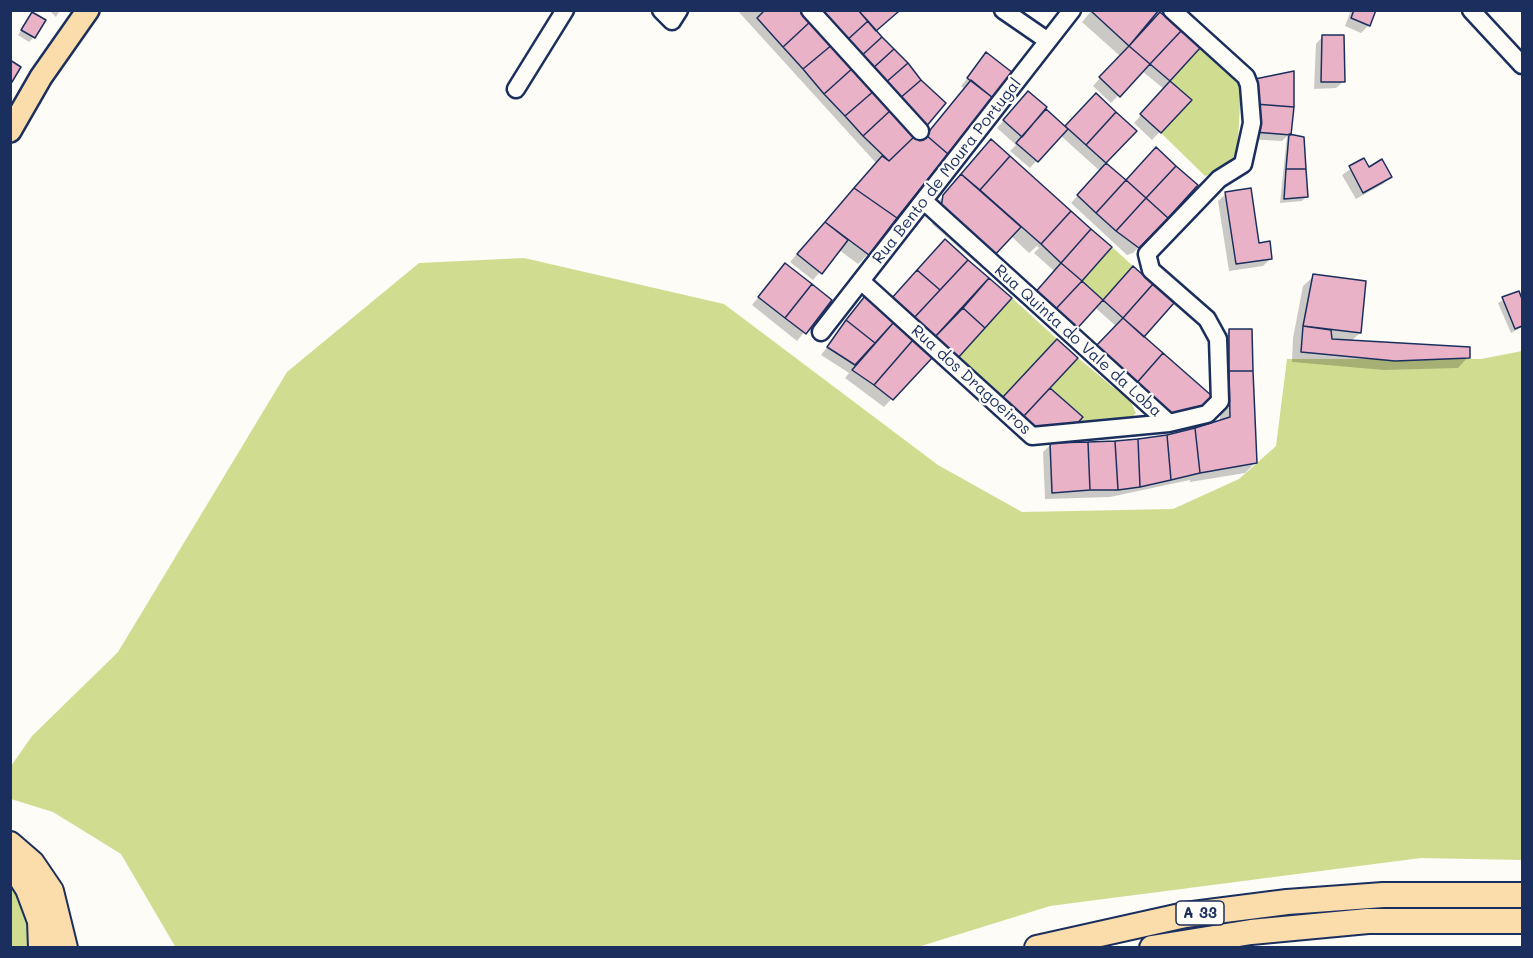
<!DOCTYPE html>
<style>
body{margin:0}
#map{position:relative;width:1533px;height:958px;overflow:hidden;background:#fdfcf7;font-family:Mali,sans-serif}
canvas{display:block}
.frame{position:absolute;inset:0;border:12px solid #1b2f5e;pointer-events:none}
</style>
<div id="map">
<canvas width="1533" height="958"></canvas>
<div class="frame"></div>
</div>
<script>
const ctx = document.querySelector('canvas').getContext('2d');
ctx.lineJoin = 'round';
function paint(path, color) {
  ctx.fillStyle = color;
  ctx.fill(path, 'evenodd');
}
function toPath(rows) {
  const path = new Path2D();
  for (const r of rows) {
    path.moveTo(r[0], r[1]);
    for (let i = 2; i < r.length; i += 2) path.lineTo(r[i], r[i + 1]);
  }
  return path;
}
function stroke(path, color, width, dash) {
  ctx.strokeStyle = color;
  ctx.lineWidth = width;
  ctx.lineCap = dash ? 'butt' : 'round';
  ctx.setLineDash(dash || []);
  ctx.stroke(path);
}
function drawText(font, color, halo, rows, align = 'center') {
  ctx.font = font + ' Mali,sans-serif';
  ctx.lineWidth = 4.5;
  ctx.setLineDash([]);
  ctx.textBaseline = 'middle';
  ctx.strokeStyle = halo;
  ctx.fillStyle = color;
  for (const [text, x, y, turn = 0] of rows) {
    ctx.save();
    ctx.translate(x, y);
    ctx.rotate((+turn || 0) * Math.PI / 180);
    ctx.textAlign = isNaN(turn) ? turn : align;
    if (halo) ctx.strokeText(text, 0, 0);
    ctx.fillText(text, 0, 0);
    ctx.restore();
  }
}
paint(toPath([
 [1201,47,1241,86,1237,159,1228,168,1205,176,1161,133,1191,100,1170,81],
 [1112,247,1133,266,1103,300,1082,281],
 [524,258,724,304,938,465,1022,512,1173,509,1239,479,1276,446,1287,359,1481,359,1522,351,1522,860,1421,858,1050,906,918,947,176,948,121,854,53,812,11,799,11,766,32,736,118,652,287,372,419,263],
 [1012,298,1057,339,1002,398,957,359],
 [1078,358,1131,402,1136,413,1131,418,1074,427,1082,417,1050,388],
 [10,877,27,919,27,947,11,947]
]), '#d0dd91');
paint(toPath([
 [49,10,60,10,56,17],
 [737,10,799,10,875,31,924,127,925,137,965,89,961,86,987,54,868,254,858,264,839,250,813,280,790,262,876,163],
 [1092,10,1156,10,1198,47,1168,81,1190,100,1152,140,1134,123,1164,89,1142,71,1111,103,1093,86,1120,56,1082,22],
 [1351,10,1375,10,1369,25,1361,33,1345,26],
 [32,14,34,37,29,42,18,35],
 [1323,36,1344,81,1336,88,1314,89,1316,44],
 [1292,73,1289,136,1307,196,1302,201,1280,203,1287,136,1282,141,1247,139],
 [1028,93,1065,127,1096,95,1135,131,1104,163,1126,181,1141,245,1133,253,1127,255,1071,203,1100,171,1060,135,1030,168,1010,151,1016,145,997,128],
 [983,148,1080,281,1102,302,1126,276,1161,425,1084,360,1117,327,1034,253,1039,248,1037,246,1029,253,1011,236,981,267,932,224,934,207],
 [1363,160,1368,169,1390,177,1383,184,1356,199,1342,175],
 [1226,194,1257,245,1271,258,1263,266,1229,271,1218,201],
 [945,241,1010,298,956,358,885,307],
 [778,273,830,300,797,341,752,305],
 [1314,276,1360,333,1351,341,1468,357,1458,368,1384,370,1292,362,1293,338,1303,286],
 [1518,292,1522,303,1522,327,1511,333,1498,303],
 [865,298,931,357,884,407,845,378,849,373,821,355],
 [1229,331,1255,463,1245,473,1190,482,1190,480,1110,497,1045,499,1043,452,1050,445,1138,441,1196,430,1220,422,1222,338]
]), '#0003');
const building = toPath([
 [765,10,801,10,811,21,783,47,757,18,765,10],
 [824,10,858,10,868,21,845,42,820,14,824,10],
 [858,10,897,10,898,12,876,31,858,10],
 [1159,10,1129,46,1091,11,1091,10,1159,10],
 [1354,10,1376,10,1370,26,1351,18,1354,10],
 [32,12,46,20,35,38,21,30,32,12],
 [1160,12,1181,31,1150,64,1129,46,1160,12],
 [811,21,833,44,803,69,783,47,811,21],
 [868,21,882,37,859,58,845,42,868,21],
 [1181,31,1201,47,1170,81,1150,64,1181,31],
 [1322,35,1344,35,1345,82,1321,82,1322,35],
 [882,37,894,49,871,70,859,58,882,37],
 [833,44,854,67,824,94,803,69,833,44],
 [1129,46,1150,64,1120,97,1099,77,1129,46],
 [894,49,908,63,884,84,871,70,894,49],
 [986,52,1013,73,993,98,967,78,986,52],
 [10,60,21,67,12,82,10,82,10,60],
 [908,63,921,80,899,99,884,84,908,63],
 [854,67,875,90,845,116,824,94,854,67],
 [1294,71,1294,107,1255,104,1255,79,1294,71],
 [921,80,946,103,925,128,899,99,921,80],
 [971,80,993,98,948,154,926,135,971,80],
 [1170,81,1192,100,1161,133,1140,114,1170,81],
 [875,90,892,109,863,136,845,116,875,90],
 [1028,91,1047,107,1022,137,1003,120,1028,91],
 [1096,93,1116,112,1086,145,1065,126,1096,93],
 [1255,104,1294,107,1291,135,1254,132,1255,104],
 [892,109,916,135,889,161,863,136,892,109],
 [1046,109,1068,129,1038,162,1016,143,1046,109],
 [1116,112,1137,131,1106,163,1086,145,1116,112],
 [1289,134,1304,137,1306,169,1286,169,1289,134],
 [916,135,926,135,948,154,897,218,854,188,882,156,889,161,916,135],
 [991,139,1010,156,980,190,961,174,991,139],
 [1156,147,1176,166,1146,198,1126,180,1156,147],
 [1010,156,1071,211,1041,244,980,190,1010,156],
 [1364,158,1369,167,1382,159,1392,177,1363,193,1349,166,1364,158],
 [1106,163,1126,180,1096,213,1077,195,1106,163],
 [1176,166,1198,185,1168,218,1146,198,1176,166],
 [1286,169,1306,169,1308,197,1284,199,1286,169],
 [961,174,1021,227,992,258,941,208,943,195,961,174],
 [1126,180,1146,198,1116,231,1096,213,1126,180],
 [854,188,897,218,869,255,825,222,854,188],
 [1251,188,1259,243,1270,241,1272,259,1236,264,1225,192,1251,188],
 [1146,198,1168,218,1139,248,1116,231,1146,198],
 [1071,211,1091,229,1061,263,1041,244,1071,211],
 [825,222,848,240,822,274,797,254,825,222],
 [1091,229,1112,247,1082,281,1061,263,1091,229],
 [945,239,968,260,940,290,917,270,945,239],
 [968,260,989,278,934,338,913,319,968,260],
 [785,263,812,284,785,318,758,297,785,263],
 [1061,263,1082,281,1052,313,1033,295,1061,263],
 [1133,266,1153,284,1123,318,1103,300,1133,266],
 [917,270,940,290,913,319,891,299,917,270],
 [1313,274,1366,281,1361,333,1303,326,1313,274],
 [989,278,1012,298,985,328,963,308,989,278],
 [1082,281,1103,300,1074,332,1052,313,1082,281],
 [812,284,832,300,806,334,785,318,812,284],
 [1153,284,1174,303,1144,337,1123,318,1153,284],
 [1519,291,1522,299,1522,326,1515,329,1502,297,1519,291],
 [865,296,894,322,875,343,846,320,865,296],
 [963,308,985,328,957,359,934,338,963,308],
 [1123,318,1163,353,1134,386,1093,349,1123,318],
 [846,320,875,343,855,365,827,347,846,320],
 [894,322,913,340,874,385,852,370,894,322],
 [1303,326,1331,330,1332,339,1470,347,1470,358,1395,361,1301,352,1303,326],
 [1229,329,1252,329,1253,371,1229,371,1229,329],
 [1057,339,1078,358,1023,417,1002,398,1057,339],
 [913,340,933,357,893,400,874,385,913,340],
 [1163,353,1212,396,1204,409,1172,415,1134,386,1163,353],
 [1229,371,1253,371,1257,463,1200,473,1195,428,1230,417,1229,371],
 [1050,388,1083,417,1074,427,1037,428,1023,417,1050,388],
 [1195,428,1200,473,1171,480,1167,435,1195,428],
 [1167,435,1171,480,1140,487,1138,439,1167,435],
 [1138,439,1140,487,1118,490,1115,441,1138,439],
 [1115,441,1118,490,1090,490,1088,442,1115,441],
 [1088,442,1090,490,1052,493,1050,443,1088,442]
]);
paint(building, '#eab2c7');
stroke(building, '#1b2f5e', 1.5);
const minor = toPath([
 [661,10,672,21,679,10],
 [810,10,920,131],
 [1003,10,1048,41],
 [1471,10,1522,65],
 [516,89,565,10],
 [924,201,1169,423],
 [861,281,1032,436,1169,423,1207,414,1220,401,1218,339,1207,319,1151,270,1147,254,1219,179,1243,164,1252,123,1249,85,1246,77,1172,10],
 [821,332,1072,10]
]);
const major = toPath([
 [10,131,41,77,88,10]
]);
const highway = toPath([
 [10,844,32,863,51,891,65,948],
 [10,860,28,889,40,921,41,948],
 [1037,948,1185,915,1287,902,1383,895,1522,895],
 [1152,948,1251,932,1368,921,1522,921]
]);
stroke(minor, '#1b2f5e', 21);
stroke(major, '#1b2f5e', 26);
stroke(highway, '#1b2f5e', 28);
stroke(minor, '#fdfcf7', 16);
stroke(major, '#fbddab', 21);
stroke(highway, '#fbddab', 24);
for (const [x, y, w] of [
 [1200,913,48]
]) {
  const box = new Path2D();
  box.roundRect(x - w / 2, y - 12, w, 24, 4.5);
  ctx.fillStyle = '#fdfcf7';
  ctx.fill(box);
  stroke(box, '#1b2f5e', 1.5);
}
drawText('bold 15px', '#1b2f5e', null, [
 ["A 33",1200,913]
]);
drawText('16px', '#1b2f5e', '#fdfcf7', [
 ["Rua Bento de Moura Portugal",947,171,-52],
 ["Rua Quinta do Vale da Loba",1078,341,42],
 ["Rua dos Dragoeiros",971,380,42]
]);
</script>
